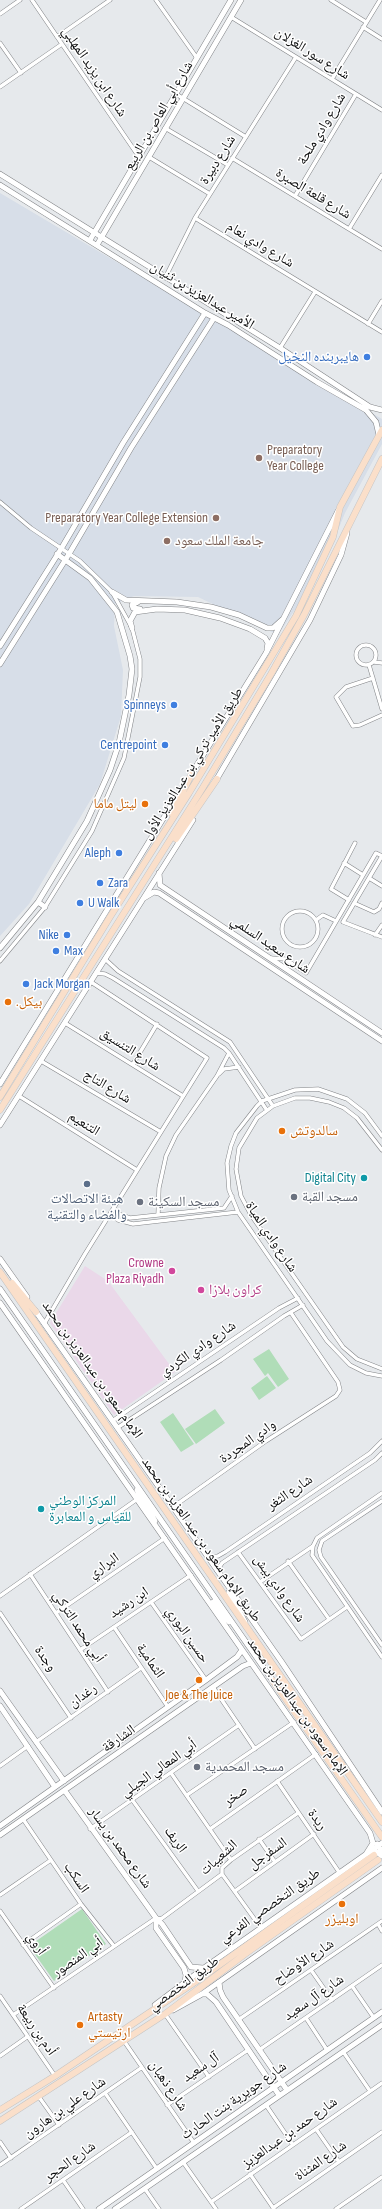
<!DOCTYPE html>
<meta charset="utf-8">
<style>
body{margin:0}
canvas{display:block;background:#e6e9ec}
</style>
<canvas width="382" height="2209"></canvas>
<script>
const ctx = document.querySelector('canvas').getContext('2d');
ctx.lineJoin = 'round';
function paint(path, color) {
  ctx.fillStyle = color;
  ctx.fill(path, 'evenodd');
}
function toPath(rows) {
  const path = new Path2D();
  for (const r of rows) {
    if (r.length === 3) {
      path.moveTo(r[0] + r[2], r[1]);
      path.arc(r[0], r[1], r[2], 0, 2 * Math.PI);
      continue;
    }
    path.moveTo(r[0], r[1]);
    for (let i = 2; i < r.length; i += 2) path.lineTo(r[i], r[i + 1]);
  }
  return path;
}
function stroke(path, color, width, dash) {
  ctx.strokeStyle = color;
  ctx.lineWidth = width;
  ctx.lineCap = dash ? 'butt' : 'round';
  ctx.setLineDash(dash || []);
  ctx.stroke(path);
}
function drawText(font, color, halo, rows, align = 'center') {
  ctx.font = font + ' "Sofia Sans Condensed","Noto Naskh Arabic",sans-serif';
  ctx.lineWidth = 3;
  ctx.setLineDash([]);
  ctx.textBaseline = 'middle';
  ctx.strokeStyle = halo;
  ctx.fillStyle = color;
  for (const [text, x, y, turn = 0] of rows) {
    ctx.save();
    ctx.translate(x, y);
    ctx.rotate((+turn || 0) * Math.PI / 180);
    ctx.textAlign = isNaN(turn) ? turn : align;
    if (halo) ctx.strokeText(text, 0, 0);
    ctx.fillText(text, 0, 0);
    ctx.restore();
  }
}
paint(toPath([
 [85,1266,108,1281,175,1372,114,1415,50,1323]
]), '#ead8e9');
paint(toPath([
 [0,193,382,419,382,444,345,513,322,569,278,635,198,597,134,596,115,604,114,626,123,670,121,716,100,784,29,904,0,936]
]), '#d7dee8');
paint(toPath([
 [269,1349,289,1379,278,1387,268,1373,265,1376,253,1359],
 [267,1376,276,1388,259,1400,251,1388],
 [215,1409,225,1423,196,1444,185,1429],
 [173,1413,194,1444,181,1452,160,1422],
 [82,1909,106,1944,54,1981,29,1946]
]), '#b0ddb8');
const street = toPath([
 [32,0,139,157],
 [156,0,197,58],
 [331,0,366,22],
 [0,14,20,0],
 [231,17,382,110],
 [363,27,382,39],
 [57,37,110,0],
 [0,43,21,73],
 [332,79,380,0],
 [0,87,62,44],
 [176,94,246,137],
 [165,128,228,165],
 [149,157,210,194],
 [232,158,382,249],
 [295,196,356,94],
 [195,218,382,332],
 [349,229,382,175],
 [165,278,195,218,296,57],
 [368,324,382,301],
 [280,348,315,292],
 [0,502,31,528,80,561,112,592,132,628,140,659,140,677,124,758,92,831,45,907,0,961],
 [366,655,10],
 [374,662,382,663],
 [369,665,382,709],
 [373,678,346,687,336,697,353,726,360,725,382,715],
 [344,863,363,875],
 [369,878,382,886],
 [349,900,331,889,355,843],
 [354,903,374,912,379,909,382,903],
 [300,929,18],
 [316,920,323,915,336,921],
 [375,935,382,925],
 [270,958,285,959,306,973,376,853,382,856,343,922,382,937],
 [105,959,118,971,230,1042,273,1106],
 [96,973,105,974,113,978,224,1048,229,1053,266,1109],
 [65,1023,183,1096],
 [41,1061,161,1132],
 [133,1064,157,1024],
 [219,1074,224,1069,239,1067],
 [19,1096,137,1170],
 [382,1136,365,1113,347,1099,318,1089,295,1090,262,1101,257,1106,236,1133,231,1146,227,1163,229,1190,238,1212,327,1341,350,1365,366,1373,382,1376],
 [382,1150,357,1118,344,1108,329,1102,310,1098,295,1098,273,1106,257,1118,239,1148,236,1169,241,1196,251,1215,343,1347,357,1359,382,1369],
 [113,1210,121,1215,130,1218,224,1208,232,1196],
 [110,1214,118,1220,133,1224,238,1212],
 [158,1215,159,1188,166,1156,176,1135,217,1076,229,1053],
 [44,1324,85,1254,207,1058,91,982],
 [112,1421,279,1308,298,1298],
 [117,1428,221,1360,284,1316,303,1305],
 [382,1493,317,1538,313,1546,312,1555,382,1657],
 [382,1501,322,1541,319,1550,321,1557,382,1645],
 [173,1507,266,1441,336,1396,340,1390,338,1382,291,1313],
 [238,1552,301,1639,347,1607],
 [208,1557,218,1556,225,1552,370,1453,382,1441],
 [288,1561,329,1619],
 [217,1571,222,1563,375,1460,382,1453],
 [30,1574,108,1692],
 [260,1582,313,1546],
 [0,1596,136,1500],
 [151,1602,206,1680],
 [0,1613,71,1718],
 [56,1613,165,1538],
 [114,1627,168,1707],
 [80,1650,191,1575],
 [213,1687,255,1749],
 [36,1742,141,1668],
 [0,1766,28,1746],
 [171,1773,231,1860],
 [277,1781,339,1872],
 [187,1795,294,1722],
 [133,1801,198,1891],
 [23,1819,81,1904,114,1946],
 [90,1829,239,1725],
 [210,1829,316,1754],
 [259,1839,275,1862],
 [222,1874,261,1928],
 [235,1891,314,1834],
 [0,1895,51,1860],
 [0,1911,54,1988],
 [378,1924,382,1931],
 [23,1945,81,1904],
 [311,1970,332,2000],
 [352,1986,374,2018],
 [0,1996,55,2076],
 [165,2014,209,2077],
 [13,2015,156,1918,161,1919,222,1874,222,1868,231,1860,298,1813],
 [306,2018,327,2050],
 [238,2020,382,1921],
 [124,2041,194,2143],
 [259,2050,382,1965],
 [344,2053,370,2091],
 [0,2056,27,2037],
 [105,2093,157,2169],
 [39,2097,59,2125],
 [167,2105,248,2050],
 [266,2105,293,2145],
 [316,2129,339,2162],
 [0,2142,11,2158],
 [183,2162,216,2209],
 [0,2165,141,2068],
 [250,2174,274,2209],
 [63,2180,83,2209],
 [145,2189,159,2209],
 [211,2202,382,2083],
 [273,2208,382,2132],
 [21,2209,132,2132],
 [336,2209,382,2177]
]);
const secondary = toPath([
 [0,174,280,348,370,407,382,410],
 [0,185,205,313,228,325,317,382,366,410,376,422,379,435],
 [90,240,231,0],
 [97,245,241,0],
 [112,592,126,600,177,602,211,607,239,615,267,628,273,628,283,619],
 [138,602,132,605,133,608,140,609],
 [132,628,130,621,135,612,157,609,185,610,220,618,250,629,265,638,268,643,267,649],
 [0,646,61,549,123,443,205,313],
 [0,664,69,554,131,448,214,318],
 [192,773,266,653,338,511],
 [215,782,310,620,341,555,347,533],
 [159,873,160,885,382,1033],
 [144,898,154,892,159,893,382,1041],
 [38,902,45,907],
 [0,948,38,902,87,821,110,770,119,743,129,695,132,669,130,656,117,612,90,578,57,554],
 [0,1084,182,788],
 [0,1125,193,820],
 [0,1259,27,1297],
 [0,1289,273,1681],
 [0,1303,370,1833,373,1843,366,1854],
 [34,1309,281,1661,382,1812],
 [137,1490,155,1521],
 [229,1592,245,1622],
 [213,1602,229,1622],
 [0,1691,64,1781],
 [0,1706,55,1787],
 [65,1791,156,1918,156,1928,184,1968,186,1975,185,1983],
 [0,1826,206,1680,237,1657,242,1650],
 [0,1835,243,1666,251,1663],
 [377,1844,382,1852],
 [369,1853,375,1851,382,1856],
 [156,1918,162,1924,191,1967,203,1968],
 [219,1982,220,1990,223,1997,287,2090],
 [202,1994,207,1994,216,2002,279,2095],
 [155,2005,204,1968,382,1843],
 [173,2010,202,1994,382,1868],
 [99,2209,382,2012],
 [115,2209,382,2025]
]);
const primary = toPath([
 [172,814,193,771],
 [176,839,217,779],
 [0,1097,110,917,189,793,296,616,333,537,340,507,382,430],
 [0,1110,202,789,271,674,304,615,382,459],
 [0,1272,382,1822],
 [12,1283,36,1312],
 [273,1681,382,1837],
 [0,2110,55,2076,198,1980,374,1855],
 [0,2121,165,2014,245,1954,378,1860]
]);
stroke(street, '#828487', 4.5);
stroke(secondary, '#828487', 6);
stroke(primary, '#c5c5c5', 7);
stroke(street, '#fff', 3.5);
stroke(secondary, '#fff', 5);
stroke(primary, '#fadfca', 6);
for (const [x, y, r, color] of [
 [367,357,4,"#3f7fe0"],
 [259,458,4,"#8d6e63"],
 [216,518,4,"#8d6e63"],
 [167,541,4,"#8d6e63"],
 [174,705,4,"#3f7fe0"],
 [165,745,4,"#3f7fe0"],
 [145,804,4,"#e8710a"],
 [119,853,4,"#3f7fe0"],
 [100,883,4,"#3f7fe0"],
 [80,903,4,"#3f7fe0"],
 [67,935,4,"#3f7fe0"],
 [56,951,4,"#3f7fe0"],
 [26,984,4,"#3f7fe0"],
 [8,1002,4,"#e8710a"],
 [282,1131,4,"#e8710a"],
 [364,1178,4,"#0f9aa8"],
 [87,1184,4,"#5c6f8a"],
 [294,1197,4,"#6b7280"],
 [140,1202,4,"#6b7280"],
 [172,1271,4,"#d1479c"],
 [201,1290,4,"#d1479c"],
 [41,1509,4,"#0f9aa8"],
 [199,1680,4,"#e8710a"],
 [197,1767,4,"#6b7280"],
 [342,1904,4,"#e8710a"],
 [80,2025,4,"#e8710a"]
]) {
  const dot = new Path2D();
  dot.arc(x, y, r, 0, 2 * Math.PI);
  ctx.fillStyle = color;
  ctx.fill(dot);
  stroke(dot, '#fff', 1.5);
}
drawText('14px', '#0c0d0e', '#fff', [
 ["شارع سور الغزلان",312,54,32],
 ["شارع ابن يزيد المهلبي",94,72,56],
 ["شارع أبي العاص بن الربيع",159,116,-60],
 ["شارع وادي ملحة",322,129,-59],
 ["شارع دبيرة",218,160,-58],
 ["شارع قلعة الصبرة",313,194,31],
 ["شارع وادي نعام",260,245,31],
 ["الأمير عبدالعزيز بن ثنيان",202,296,31],
 ["طريق الأمير تركي بن عبدالعزيز الأول",193,764,-58],
 ["شارع سعيد السلمي",270,945,34],
 ["شارع التنسيق",130,1050,32],
 ["شارع التاج",107,1087,31],
 ["التنعيم",84,1124,32],
 ["شارع وادي المياة",271,1237,56],
 ["شارع وادي الكردي",198,1349,-34],
 ["الإمام سعود بن عبدالعزيز بن محمد",92,1370,55],
 ["وادي المجردة",248,1442,-35],
 ["شارع الثغر",290,1493,-34],
 ["طريق الإمام سعود بن عبد العزيز بن محمد",201,1540,55],
 ["البراري",104,1566,-35],
 ["شارع وادي بيش",279,1589,55],
 ["ابن رشيد",129,1603,-34],
 ["أبي محمد التركي",78,1627,57],
 ["حسين البوري",187,1635,55],
 ["وجدة",45,1659,56],
 ["الثمامية",150,1661,56],
 ["رغدان",83,1696,-35],
 ["الإمام سعود بن عبدالعزيز بن محمد",297,1707,55],
 ["الشارقة",119,1739,-35],
 ["أبي المعالي الجيلي",159,1769,-35],
 ["صخر",236,1796,-36],
 ["ريدة",317,1820,54],
 ["الريف",175,1840,54],
 ["شارع محمد بن يسار",120,1848,54],
 ["السفرجل",268,1854,-36],
 ["الشعيبات",219,1858,-42],
 ["السكب",76,1878,56],
 ["طريق التخصصي الفرعي",270,1906,-35],
 ["أروي",36,1944,55],
 ["أبي المنصور",78,1958,-35],
 ["شارع الأوضاح",304,1962,-34],
 ["طريق التخصصي",184,1984,-36],
 ["شارع آل سعيد",314,1998,-35],
 ["أدم بن ربيعة",36,2030,56],
 ["آل سعيد",201,2068,-34],
 ["شارع ذهبان",168,2086,56],
 ["شارع جويرية بنت الحارث",234,2101,-35],
 ["شارع علي بن هارون",65,2108,-35],
 ["شارع حمد بن عبدالعزيز",290,2133,-35],
 ["شارع المثناة",321,2161,-35],
 ["شارع الحجر",70,2162,-35]
]);
drawText('14px', '#366cbe', '#fff', [
 ["هايبربنده النخيل",359,357],
 ["Spinneys",166,705],
 ["Centrepoint",157,745],
 ["Aleph",111,853],
 ["Zara",108,883,"left"],
 ["U Walk",88,903,"left"],
 ["Nike",59,935],
 ["Max",64,951,"left"],
 ["Jack Morgan",34,984,"left"]
], 'right');
drawText('14px', '#785e54', '#fff', [
 ["Preparatory",267,450],
 ["Year College",267,466],
 ["Preparatory Year College Extension",208,518,"right"],
 ["جامعة الملك سعود",175,541]
], 'left');
drawText('14px', '#c56008', '#fff', [
 ["ليتل ماما",137,804,"right"],
 [".بيكل",16,1002],
 ["سالدوتش",290,1131],
 ["Joe & The Juice",199,1695,"center"],
 ["اوبليزر",342,1919,"center"],
 ["Artasty",88,2017],
 ["ارتيستي",88,2033]
], 'left');
drawText('14px', '#0d838f', '#fff', [
 ["Digital City",356,1178],
 ["المركز الوطني",49,1501,"left"],
 ["للقياس و المعابرة",49,1517,"left"]
], 'right');
drawText('14px', '#5b616d', '#fff', [
 ["مسجد القبة",302,1197],
 ["مسجد السكينة",148,1202],
 ["مسجد المحمدية",205,1767]
], 'left');
drawText('14px', '#4e5e75', '#fff', [
 ["هيئة الاتصالات",87,1199],
 ["والفضاء والتقنية",87,1215]
]);
drawText('14px', '#b23c85', '#fff', [
 ["Crowne",164,1263],
 ["Plaza Riyadh",164,1279],
 ["كراون بلازا",209,1290,"left"]
], 'right');
</script>
